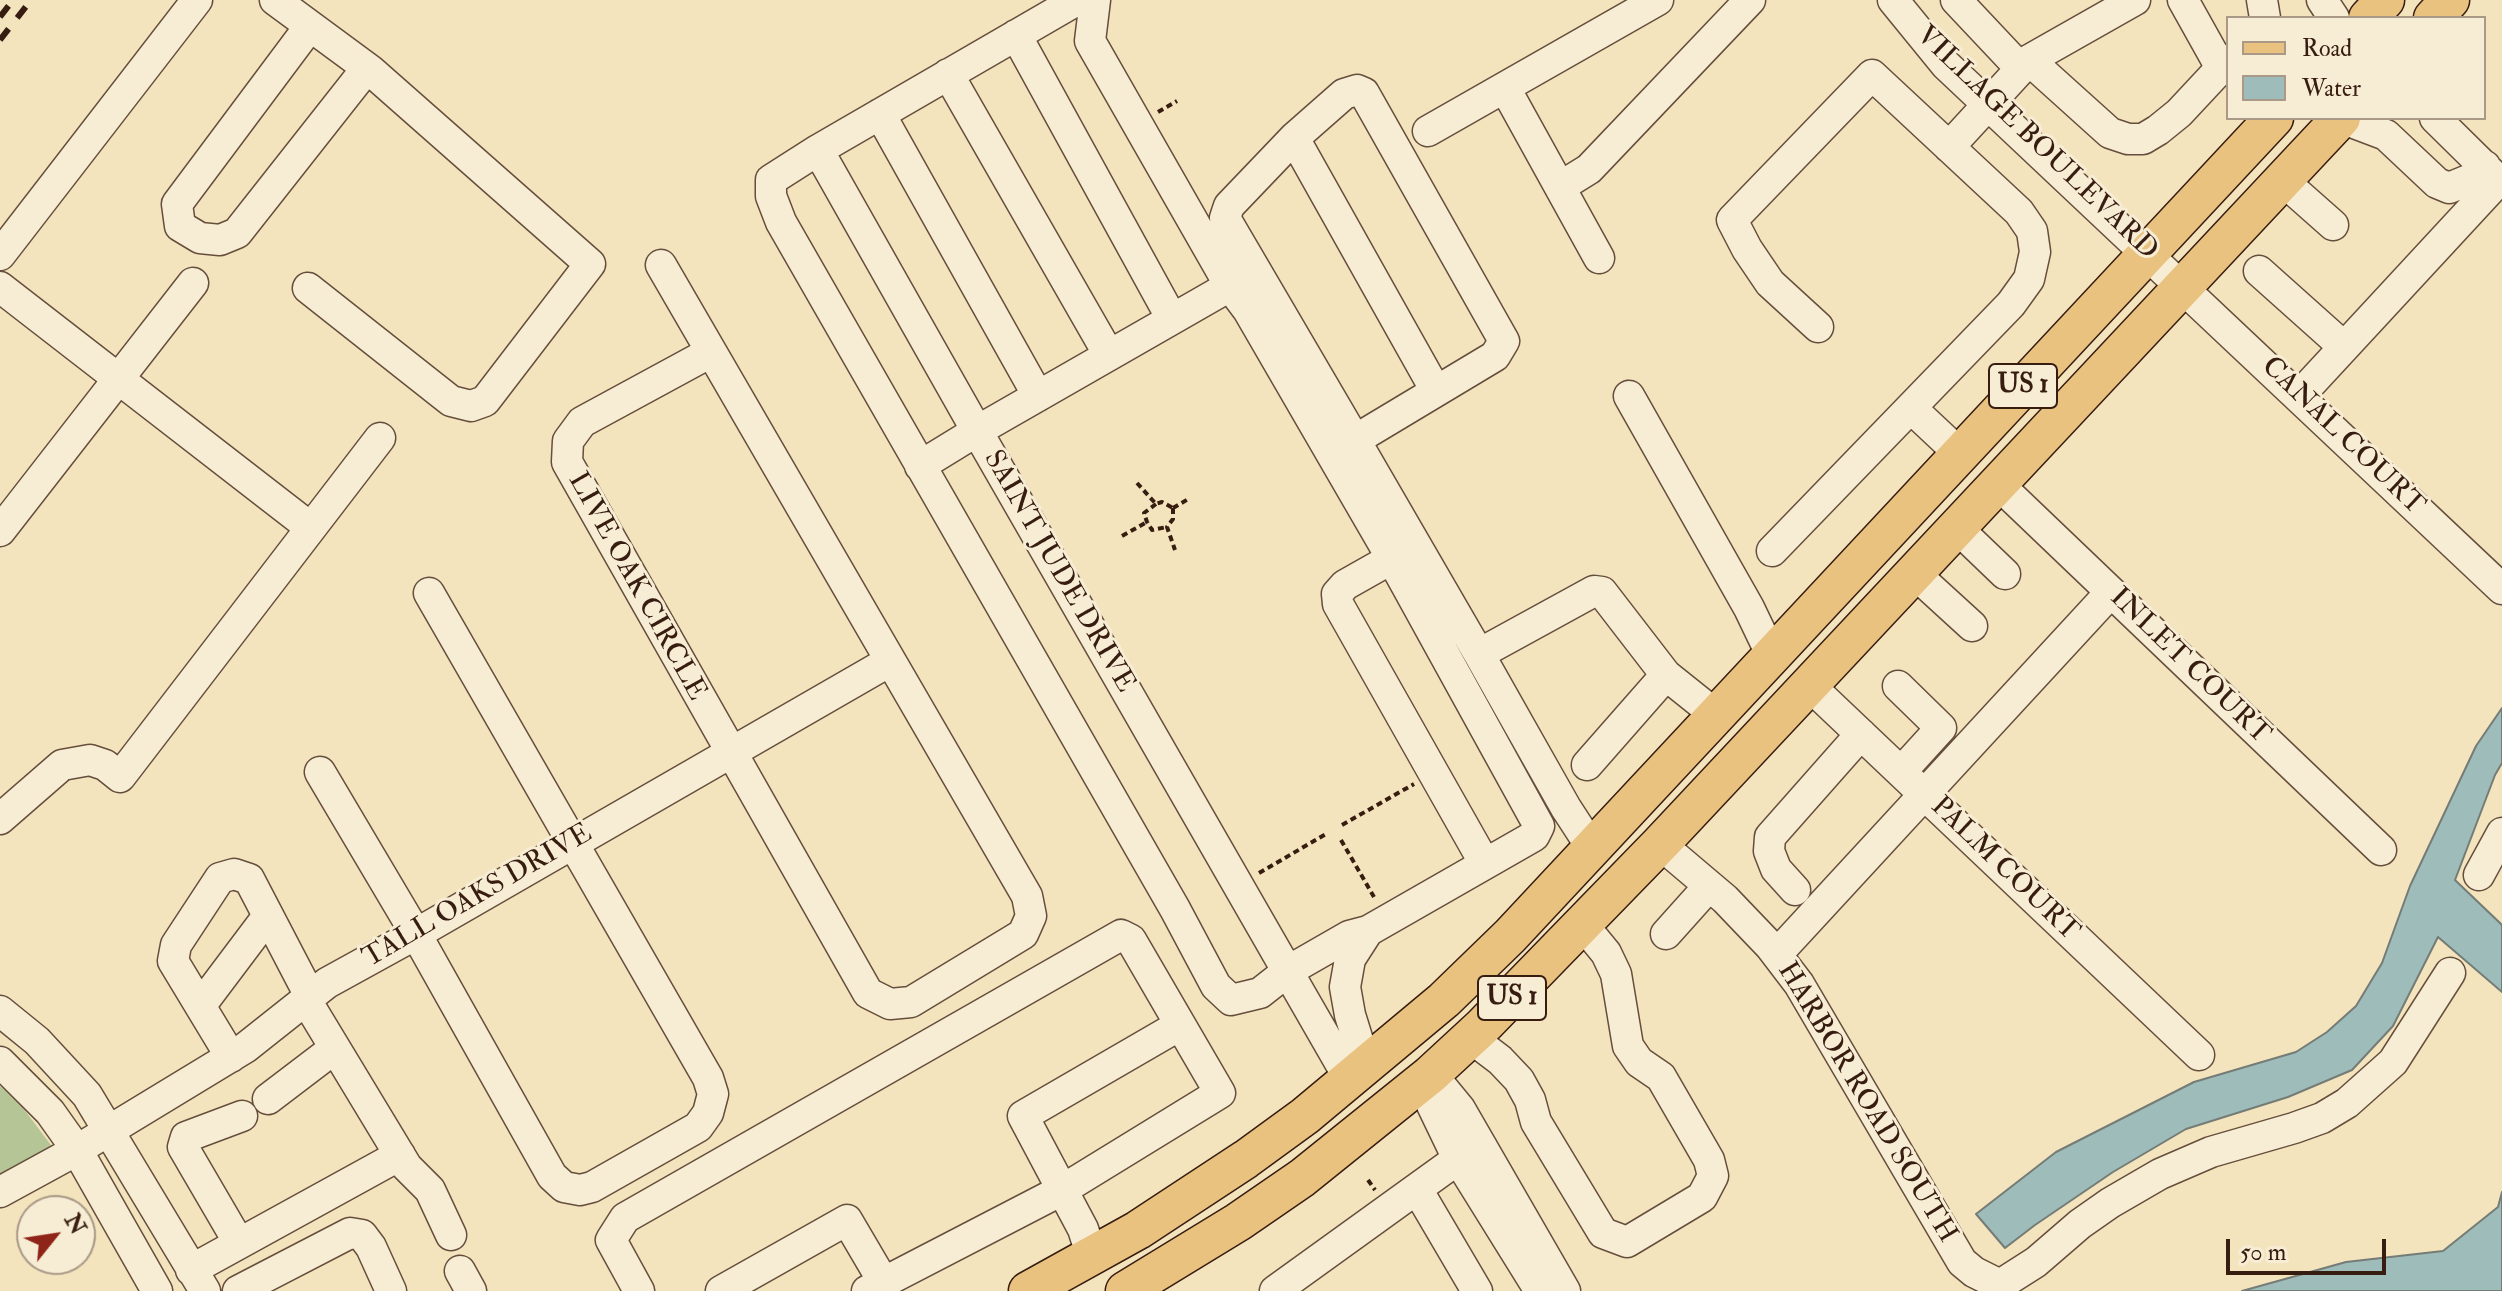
<!DOCTYPE html>
<style>
body{margin:0}
#map{position:relative;width:2502px;height:1291px;overflow:hidden;background:#f3e4be;font-family:"IM FELL Double Pica",serif}
canvas{display:block}
.legend{position:absolute;left:2226px;top:16px;width:260px;height:104px;box-sizing:border-box;background:#f7edd5;border:2px solid #aa9986;margin:0;padding:10px 14px;list-style:none;font-size:24px;color:#371c10}
.legend li{display:flex;align-items:center;gap:16px;height:40px}
.legend b{width:40px;border:2px solid #aa9986}
.north{position:absolute;left:16px;top:1195px;width:80px;height:80px;box-sizing:border-box;background:#f7edd5;border:2px solid #aa9986;border-radius:50%;rotate:60deg;font-size:22px;font-weight:700;line-height:32px;text-align:center;color:#371c10}
.north::after{content:'';display:block;margin:auto;width:28px;height:36px;background:#8f2418;clip-path:polygon(50% 0,100% 100%,50% 72%,0 100%)}
.scale{position:absolute;left:2226px;top:1239px;width:160px;height:36px;box-sizing:border-box;border:4px solid #371c10;border-top:0;padding-left:10px;font-size:24px;line-height:28px;white-space:nowrap;color:#371c10;-webkit-text-stroke:6px #f7edd5;paint-order:stroke}
</style>
<div id="map">
<canvas width="2502" height="1291"></canvas>
<ul class="legend">
<li><b style="height:10px;background:#eac27f"></b>Road</li>
<li><b style="height:22px;background:#9ebcba"></b>Water</li>
</ul>
<div class="north">N</div>
<div class="scale">50 m</div>
</div>
<script>
const ctx = document.querySelector('canvas').getContext('2d');
ctx.lineJoin = 'round';
function paint(path, color) {
  ctx.fillStyle = color;
  ctx.fill(path, 'evenodd');
}
function toPath(rows) {
  const path = new Path2D();
  for (const r of rows) {
    path.moveTo(r[0], r[1]);
    for (let i = 2; i < r.length; i += 2) path.lineTo(r[i], r[i + 1]);
  }
  return path;
}
function stroke(path, color, width, dash) {
  ctx.strokeStyle = color;
  ctx.lineWidth = width;
  ctx.lineCap = dash ? 'butt' : 'round';
  ctx.setLineDash(dash || []);
  ctx.stroke(path);
}
function drawText(font, color, halo, rows, align = 'center') {
  ctx.font = font + ' "IM FELL Double Pica",serif';
  ctx.lineWidth = 6;
  ctx.setLineDash([]);
  ctx.textBaseline = 'middle';
  ctx.strokeStyle = halo;
  ctx.fillStyle = color;
  for (const [text, x, y, turn = 0] of rows) {
    ctx.save();
    ctx.translate(x, y);
    ctx.rotate((+turn || 0) * Math.PI / 180);
    ctx.textAlign = isNaN(turn) ? turn : align;
    if (halo) ctx.strokeText(text, 0, 0);
    ctx.fillText(text, 0, 0);
    ctx.restore();
  }
}
paint(toPath([
 [0,1086,14,1096,66,1165,0,1202]
]), '#b6c595');
const water = toPath([
 [2502,708,2502,763,2495,775,2455,880,2502,925,2502,992,2438,937,2393,1026,2352,1070,2288,1097,2186,1129,2113,1172,2035,1225,2005,1248,1976,1214,2056,1152,2194,1082,2296,1052,2327,1032,2356,1006,2382,963,2410,886,2476,746,2502,708],
 [2502,1192,2502,1291,2242,1291,2346,1262,2443,1251,2498,1207,2502,1192]
]);
paint(water, '#9ebcba');
stroke(water, '#757c76', 2);
const minor = toPath([
 [275,0,370,70,590,264,485,401,471,406,451,401,308,288],
 [1095,0,1090,41,1230,286,977,431,1350,1080],
 [1893,0,1946,65,2502,589],
 [1956,0,2021,69],
 [2183,0,2221,68,2228,60],
 [2262,0,2265,18],
 [2322,0,2334,18],
 [310,26,177,204,180,226,200,238,220,240,237,233,367,68],
 [1016,35,1172,319],
 [2029,60,2110,133,2128,139,2143,139,2158,130,2179,113,2221,68],
 [948,74,1109,355],
 [1505,88,1599,258],
 [880,114,1038,396],
 [2341,118,2386,135,2437,183,2449,188,2471,179,2485,166],
 [2435,118,2499,181],
 [1428,131,1658,0],
 [1294,138,1436,391],
 [1949,147,2029,60,2135,0],
 [818,150,771,180,771,196,781,222,1175,909,1216,986,1231,1000,1260,993,1288,971,1349,936,1368,931],
 [2281,179,2333,225],
 [1560,187,1589,169,1750,0],
 [0,255,197,0],
 [661,265,1027,896,1031,916,1023,934,911,1002,890,1004,868,993,567,462,568,441,582,422,711,352],
 [2259,271,2344,347],
 [1230,286,1248,310,1383,543,1539,826,1534,836,1368,931,1350,959,1345,987,1350,1015,1359,1044,1362,1071],
 [0,287,311,528],
 [1629,396,1749,608,1772,656],
 [2299,396,2498,181],
 [1911,408,1960,454],
 [1355,440,1495,356,1504,341,1364,93,1357,90,1344,94,1294,138,1229,206,1225,218,1355,440,1479,654,1566,808,1592,848],
 [920,466,977,431,818,150,1077,0],
 [1997,483,2381,850],
 [1956,527,2005,574],
 [0,531,193,283],
 [1772,551,2011,304,2029,279,2035,252,2032,231,2019,212,1872,75,1732,220,1747,249,1770,283,1818,327],
 [1391,559,1345,585,1337,594,1338,604,1485,864],
 [1914,573,1972,626],
 [1479,654,1594,591,1602,592,1666,675,1716,715],
 [1809,685,2199,1055],
 [1898,686,1941,728,1901,772],
 [1587,765,1666,675],
 [320,772,416,934,552,1176,564,1187,580,1190,592,1187,698,1127,708,1113,713,1094,708,1078,429,593],
 [0,819,62,765,90,760,105,765,120,777,380,438],
 [1660,844,1725,899,1770,946,1799,984,1962,1262,1974,1272,2000,1285],
 [2479,875,2502,833],
 [1795,890,1776,869,1769,851,1770,837,1861,734],
 [1666,934,1709,886],
 [1777,954,2111,592],
 [306,1000,407,1167,430,1190,451,1235],
 [201,1005,268,916],
 [0,1011,37,1041,87,1095,205,1291],
 [1471,1038,1500,1060,1519,1080,1530,1100,1536,1122,1603,1233,1627,1242,1702,1197,1713,1176,1709,1160,1661,1077,1639,1062,1628,1046,1616,974,1606,953,1583,925],
 [231,1057,173,961,176,945,220,878,234,874,249,879,310,996],
 [0,1062,50,1112,77,1150,157,1291],
 [1430,1075,1437,1081,1460,1109,1565,1291],
 [1430,1075,1432,1105,1458,1159,1540,1291],
 [268,1099,335,1048],
 [1417,1189,1477,1291],
 [0,1192,77,1150,245,1048,327,983,416,934,890,661],
 [239,1243,183,1147,186,1137,242,1116],
 [1092,1257,1083,1229,1023,1116,1180,1025],
 [191,1270,400,1155],
 [460,1271,471,1291],
 [238,1291,350,1233,362,1235,371,1247,391,1291],
 [639,1291,611,1240,625,1218,1121,935,1131,940,1220,1093,1062,1190,867,1291],
 [721,1291,847,1220,884,1283],
 [1275,1291,1458,1159,1482,1147],
 [1996,1291,2000,1285,2036,1262,2080,1224,2110,1203,2160,1174,2211,1152,2294,1128,2322,1118,2347,1103,2393,1062,2450,973]
]);
const major = toPath([
 [2368,18,2385,0],
 [2433,18,2450,0],
 [1028,1291,1138,1230,1246,1159,1305,1116,1444,1000,1510,936,2274,118],
 [1125,1291,1238,1222,1302,1178,1430,1075,1482,1027,1660,844,2341,118]
]);
stroke(minor, '#664e3c', 33);
stroke(major, '#371c10', 41);
stroke(toPath([
 [1158,112,1177,101],
 [1137,483,1156,504,1162,502,1173,508],
 [1156,504,1144,513,1147,522,1152,530,1167,527],
 [1173,508,1173,519,1167,527,1175,550],
 [1173,508,1190,498],
 [1122,536,1147,522],
 [1342,825,1414,784],
 [1341,840,1374,897],
 [1259,873,1326,834],
 [1368,1180,1375,1190]
]), '#371c10', 4, [6, 4]);
stroke(minor, '#f7edd5', 30);
stroke(major, '#eac27f', 38);
stroke(toPath([
 [0,17,13,0],
 [0,40,31,0]
]), '#371c10', 6, [14, 14]);
for (const [x, y, w] of [
 [2023,386,68],
 [1512,998,68]
]) {
  const box = new Path2D();
  box.roundRect(x - w / 2, y - 22, w, 44, 6);
  ctx.fillStyle = '#f7edd5';
  ctx.fill(box);
  stroke(box, '#371c10', 2);
}
drawText('bold 26px', '#371c10', null, [
 ["US 1",2023,386],
 ["US 1",1512,998]
]);
drawText('28px', '#371c10', '#f7edd5', [
 ["VILLAGE BOULEVARD",2036,144,44],
 ["CANAL COURT",2342,437,44],
 ["SAINT JUDE DRIVE",1058,572,60],
 ["LIVE OAK CIRCLE",636,587,61],
 ["INLET COURT",2189,667,44],
 ["PALM COURT",2004,870,44],
 ["TALL OAKS DRIVE",478,897,-30],
 ["HARBOR ROAD SOUTH",1866,1103,59]
]);
</script>
